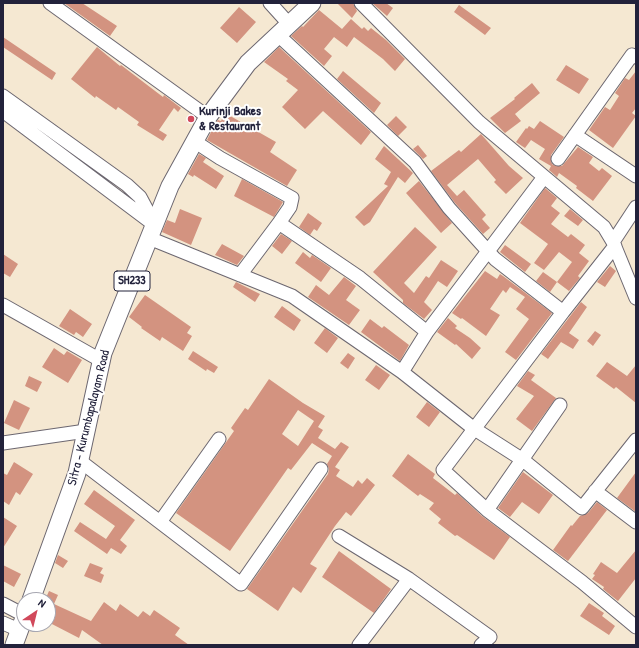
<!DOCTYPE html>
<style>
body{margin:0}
#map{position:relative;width:639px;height:648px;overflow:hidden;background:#f5e8d2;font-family:"Patrick Hand",sans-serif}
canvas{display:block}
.frame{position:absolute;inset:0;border:4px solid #22223b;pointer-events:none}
.north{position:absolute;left:16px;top:592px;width:40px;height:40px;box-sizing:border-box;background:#fff;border:1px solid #a7a7b1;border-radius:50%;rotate:35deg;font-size:11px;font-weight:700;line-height:16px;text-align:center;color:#22223b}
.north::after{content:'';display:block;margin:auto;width:14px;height:18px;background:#d1495b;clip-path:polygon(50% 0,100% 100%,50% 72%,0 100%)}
</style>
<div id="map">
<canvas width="639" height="648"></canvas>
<div class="frame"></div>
<div class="north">N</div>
</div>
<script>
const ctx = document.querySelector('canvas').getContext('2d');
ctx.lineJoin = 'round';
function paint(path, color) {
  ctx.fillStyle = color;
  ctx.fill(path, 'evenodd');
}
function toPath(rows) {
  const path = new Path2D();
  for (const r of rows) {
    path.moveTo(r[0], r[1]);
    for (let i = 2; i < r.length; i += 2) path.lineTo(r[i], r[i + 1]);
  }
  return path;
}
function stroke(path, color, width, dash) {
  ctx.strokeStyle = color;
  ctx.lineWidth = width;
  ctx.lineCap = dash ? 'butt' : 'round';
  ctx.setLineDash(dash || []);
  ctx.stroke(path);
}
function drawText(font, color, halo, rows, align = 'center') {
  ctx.font = font + ' "Patrick Hand",sans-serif';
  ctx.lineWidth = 4;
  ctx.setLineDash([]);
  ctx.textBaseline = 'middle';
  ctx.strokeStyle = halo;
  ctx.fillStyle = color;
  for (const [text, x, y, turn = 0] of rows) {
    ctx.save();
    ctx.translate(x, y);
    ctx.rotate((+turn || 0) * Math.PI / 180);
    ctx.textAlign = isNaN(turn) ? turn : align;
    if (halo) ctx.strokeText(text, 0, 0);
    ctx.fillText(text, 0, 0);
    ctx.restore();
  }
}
paint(toPath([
 [64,3,82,3,117,26,110,36],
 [337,3,353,3,357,11,352,18],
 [372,3,386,3,393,8,387,16],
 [459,5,491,28,485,35,454,12],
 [239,7,256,22,237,43,220,28],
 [319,10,342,29,351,19,362,29,364,27,368,31,371,28,386,40,405,59,395,71,383,59,354,37,347,47,334,37,324,49,332,56,324,66,291,36,302,26,303,27],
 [3,37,56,73,52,80,3,47],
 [97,47,120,66,121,65,163,97,164,95,181,108,178,112,174,108,159,130,167,135,163,141,137,125,139,122,118,107,116,110,96,96,95,98,71,79],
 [279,47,371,132,361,145,323,111,305,129,282,107,298,90,286,81,288,79,264,62],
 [566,65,589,79,579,94,556,80],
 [343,71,381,103,374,113,337,79],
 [636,71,636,108,632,113,636,116,613,148,589,130,605,107,610,110,619,96,615,93,625,78,629,80],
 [532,83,540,93,515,114,521,121,505,133,490,118,515,99,514,98],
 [225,113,276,142,270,152,297,170,287,186,207,140,216,122,218,120,221,121],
 [396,116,407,127,398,136,387,125],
 [540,121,564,137,551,155,551,162,553,165,562,166,578,147,593,157,589,163,599,171,602,168,612,176,593,201,576,188,577,186,559,173,557,177,549,170,551,166,539,159,545,149,531,140,525,148,516,142,526,128,527,129,529,126,534,129],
 [481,134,509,166,523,178,506,194,494,182,496,180,478,159,447,185,457,196,464,190,486,215,482,219,490,228,483,234,455,203,431,171,459,150,461,152],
 [418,145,427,156,423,159,413,149],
 [384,146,413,173,405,183,398,177,370,222,364,226,355,217,388,186,384,184,391,172,375,159],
 [199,154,206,158,203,162,224,176,216,189,194,175,193,177,188,174],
 [242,179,283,202,274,217,234,196],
 [419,181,452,223,441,233,406,193],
 [545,188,557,198,551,206,560,213,551,224,568,237,571,234,585,245,579,253,589,261,578,276,580,278,569,291,557,282,572,262,559,252,544,270,534,263,548,244,520,223],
 [180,209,202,218,191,245,162,232,167,220,175,223],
 [570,209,583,220,578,226,564,216],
 [308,213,322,223,317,231,314,229,310,235,299,227],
 [415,227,437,247,404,283,414,293,426,276,429,278,441,260,458,271,447,287,438,281,424,302,432,310,424,319,403,303,403,300,373,272],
 [281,234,292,241,282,254,272,246],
 [222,244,244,256,237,265,215,255],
 [505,245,531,264,525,272,500,252],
 [303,252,310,258,312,255,331,268,321,282,295,263],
 [3,254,18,264,10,277,3,273],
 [610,266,616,271,605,287,597,282],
 [485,271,497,279,500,274,503,276,552,313,516,360,505,352,529,319,516,309,525,297,510,287,506,293,503,290,490,309,500,315,486,336,462,318,461,319,452,313],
 [543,272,557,282,550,292,536,281],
 [344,277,356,286,346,300,360,310,349,325,308,297,316,285,329,295],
 [236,282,260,294,255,302,233,287],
 [145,295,191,327,187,333,192,336,183,351,162,337,160,341,141,328,142,327,129,317],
 [581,302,587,307,569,333,579,340,573,349,561,342,548,359,541,354],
 [282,306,301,320,294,331,274,317],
 [70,309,92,324,83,337,76,332,74,335,59,326],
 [448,318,457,326,455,328,470,338,481,348,472,359,456,344,455,345,437,332],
 [370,319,382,328,384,326,409,345,400,361,361,332],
 [325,328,338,338,327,353,314,343],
 [595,331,601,335,593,346,587,341],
 [54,348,64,355,67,351,82,360,68,383,42,367],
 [193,351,218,367,214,373,207,369,206,371,188,359],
 [348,353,355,358,348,369,340,363],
 [607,362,627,376,636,365,636,403,616,387,614,389,596,376],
 [376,365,390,375,379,390,365,380],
 [528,371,535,375,531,380,556,398,532,431,516,419,534,396,517,386],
 [29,376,42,382,37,392,25,386],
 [269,379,303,403,325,416,318,427,323,430,318,438,335,449,341,442,349,447,335,467,340,470,336,476,353,487,358,480,362,484,367,478,375,485,351,516,346,512,335,526,310,564,317,568,301,593,293,587,278,611,247,589,328,474,329,469,327,464,332,456,312,443,291,470,288,468,230,551,176,513,234,431,231,428,245,408,248,410],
 [298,410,314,421,298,446,282,434],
 [14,400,30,408,19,430,4,423],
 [427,402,440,412,429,427,416,417],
 [408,454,435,474,433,478,455,495,457,493,482,516,510,537,494,560,457,535,455,536,438,523,441,519,429,509,434,503,420,494,418,496,392,476],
 [14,462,33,474,20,495,16,492,9,505,3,501,3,473,7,475],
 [523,472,553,495,539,514,522,502,510,517,498,508],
 [636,472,636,512,617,498],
 [94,490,135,520,120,540,127,546,121,554,111,548,107,554,74,531,80,522,106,539,115,526,84,504],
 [597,502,607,510,568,561,553,550,571,525,572,526,580,516,588,513],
 [3,517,17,526,3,548],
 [636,550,636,578,618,601,603,589,604,587,592,579,595,575,593,574,601,562,617,573],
 [339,551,391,589,374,613,322,577],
 [58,555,68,561,63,568,55,563],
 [90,563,103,568,100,573,104,575,101,583,84,576],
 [3,565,21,574,14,587,3,581],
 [49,591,58,595,54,604,91,621,104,602,116,611,120,604,138,617,143,611,150,616,154,610,180,628,175,635,189,645,103,645,82,630,79,638,48,622,48,600,45,600],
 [589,603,604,613,602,616,615,626,609,635,580,616]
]), '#d39380');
const minor = toPath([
 [50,3,208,117],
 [270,3,289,24],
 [361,3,479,122,604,227,613,242,636,298],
 [277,34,415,162,449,208,495,259,563,312,615,246],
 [3,96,127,185,140,197,155,225],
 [3,111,152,223],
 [575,135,636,176],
 [194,141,220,158,292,198,290,207,279,223],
 [558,159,632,55,636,57],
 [149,238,292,296,402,372,473,428,523,460,582,508,636,440],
 [613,242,636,207],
 [240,275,279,223,360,278,427,332,402,372],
 [3,305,102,361],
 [563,312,443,470,487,510,582,582,636,627],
 [427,332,544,177],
 [3,443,86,431],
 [80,461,241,584,321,469],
 [595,491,636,522],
 [487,510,560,405],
 [160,522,219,439],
 [339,536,409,579,490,637,481,645],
 [3,604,24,615],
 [3,623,19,630],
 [359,645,409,579]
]);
const major = toPath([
 [31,600,77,473,103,353,170,186,208,117,248,63,312,3],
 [14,645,24,618]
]);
stroke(minor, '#6c6770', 15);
stroke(major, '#6c6770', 19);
stroke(minor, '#fff', 13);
stroke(major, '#fff', 17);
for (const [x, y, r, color] of [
 [191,119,4,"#d1495b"]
]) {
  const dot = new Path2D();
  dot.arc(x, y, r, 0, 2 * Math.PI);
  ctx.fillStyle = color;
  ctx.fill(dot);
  stroke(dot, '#fff', 1.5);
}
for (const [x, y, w] of [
 [132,281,36]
]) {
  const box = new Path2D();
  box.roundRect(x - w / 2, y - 10, w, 20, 3);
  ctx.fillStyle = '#fff';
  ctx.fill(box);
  stroke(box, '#22223b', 1);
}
drawText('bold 12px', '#22223b', null, [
 ["SH233",132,281]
]);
drawText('bold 13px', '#22223b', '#fff', [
 ["Kurinji Bakes",199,112],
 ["& Restaurant",199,127]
], 'left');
drawText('13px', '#22223b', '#fff', [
 ["Sitra - Kurumbapalayam Road",89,418,-76]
]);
</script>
